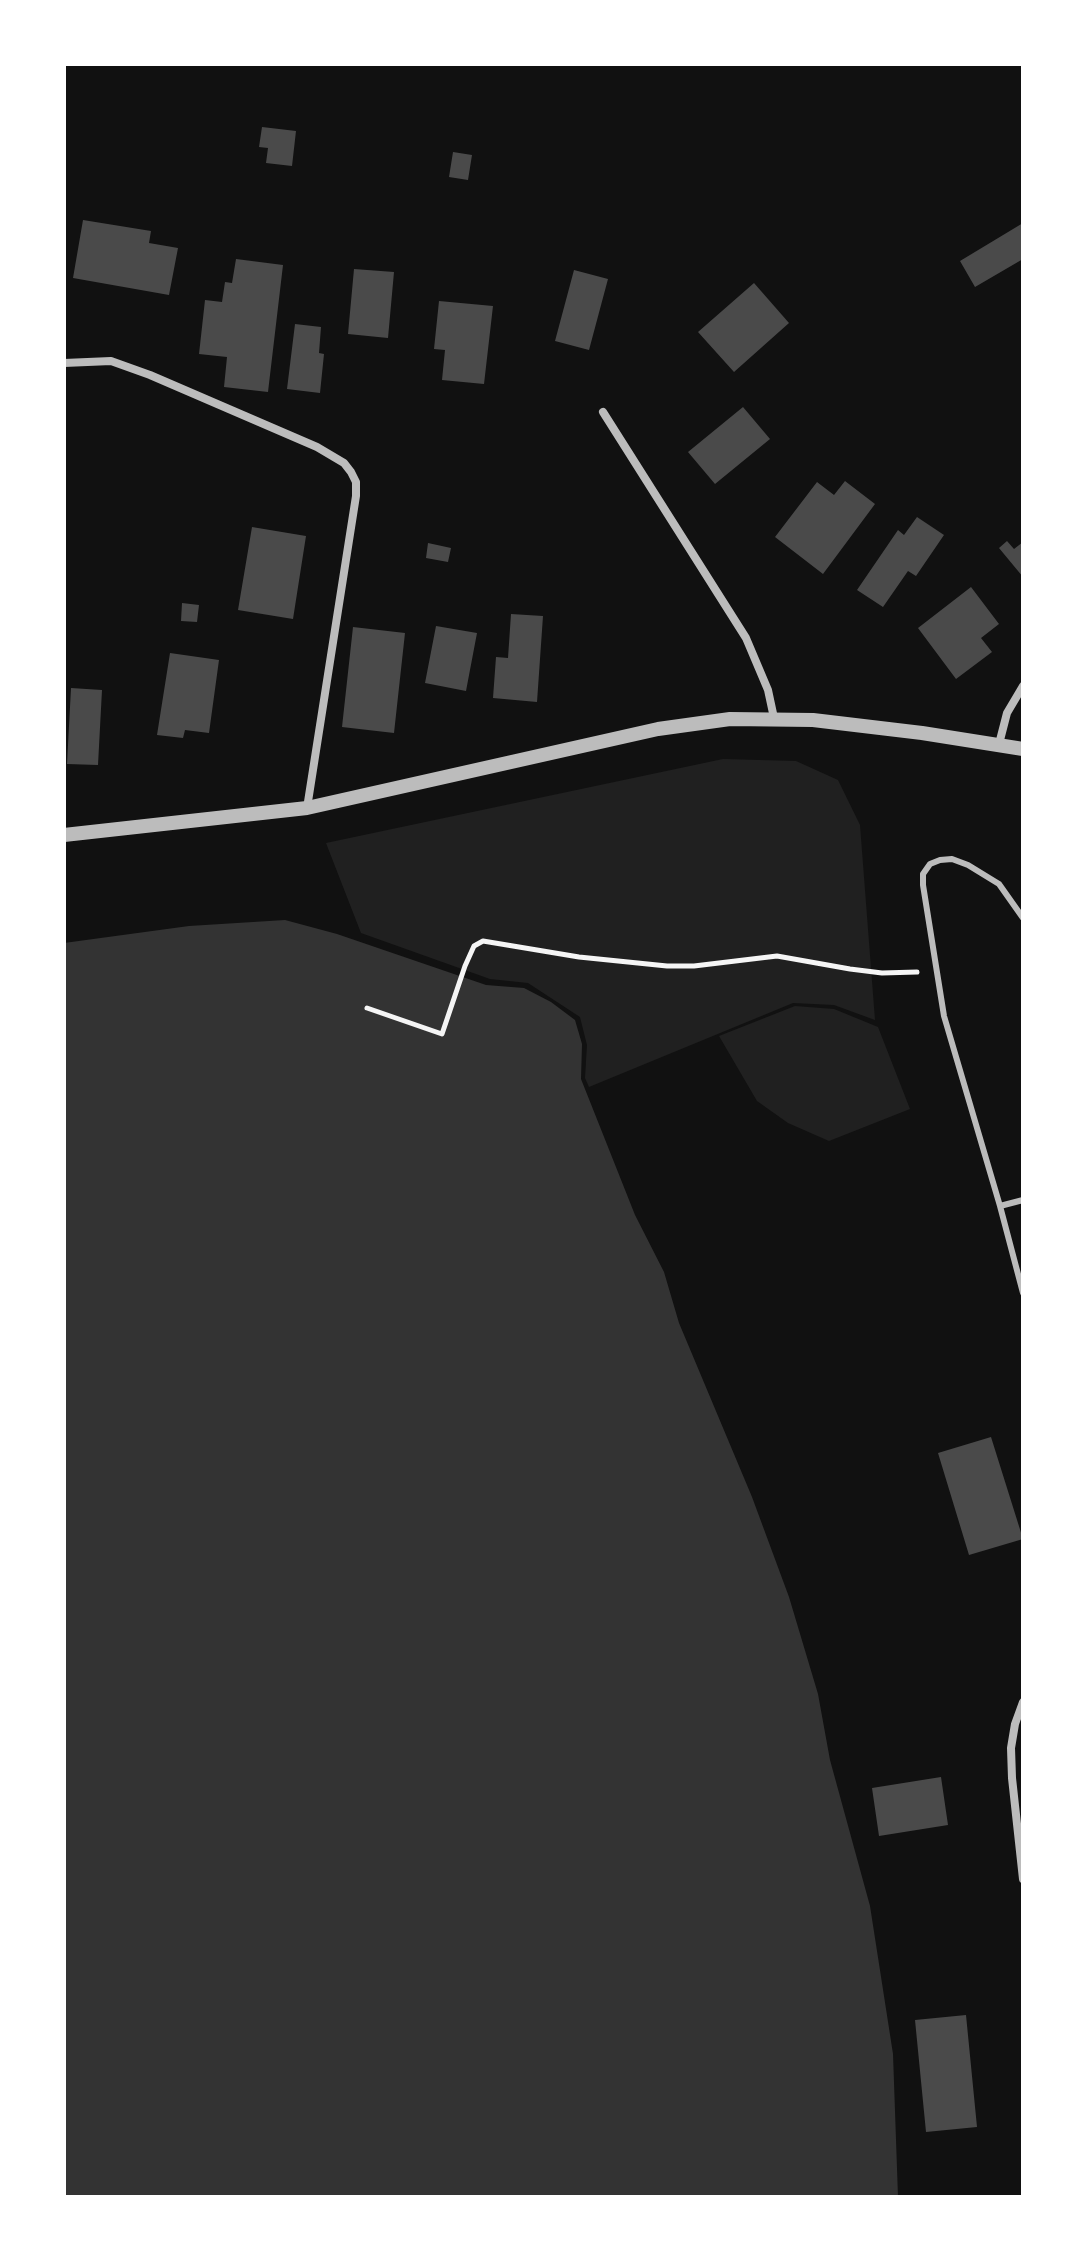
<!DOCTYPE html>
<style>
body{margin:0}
#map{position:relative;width:1087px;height:2261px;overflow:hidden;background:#111;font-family:Ubuntu,sans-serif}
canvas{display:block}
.frame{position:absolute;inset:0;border:66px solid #fff;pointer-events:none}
</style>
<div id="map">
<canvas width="1087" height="2261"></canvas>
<div class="frame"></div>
</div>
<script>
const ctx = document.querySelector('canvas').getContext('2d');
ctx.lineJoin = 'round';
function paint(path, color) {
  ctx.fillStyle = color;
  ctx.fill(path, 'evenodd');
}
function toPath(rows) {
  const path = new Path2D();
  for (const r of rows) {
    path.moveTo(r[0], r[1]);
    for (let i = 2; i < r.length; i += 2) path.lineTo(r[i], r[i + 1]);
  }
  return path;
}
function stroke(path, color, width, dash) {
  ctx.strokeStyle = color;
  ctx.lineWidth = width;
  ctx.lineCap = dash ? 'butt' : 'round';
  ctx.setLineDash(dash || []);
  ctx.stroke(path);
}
paint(toPath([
 [723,759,796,761,838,780,860,825,875,1020,834,1005,793,1003,589,1087,585,1078,587,1045,580,1017,528,983,490,979,361,933,326,843],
 [795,1006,834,1009,878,1027,910,1109,829,1141,788,1123,757,1101,719,1036]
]), '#202020');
paint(toPath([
 [285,920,337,934,486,985,524,988,551,1002,575,1020,582,1044,581,1079,635,1215,664,1272,679,1323,752,1497,789,1597,818,1694,830,1760,870,1906,893,2054,898,2197,64,2197,64,943,189,926]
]), '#333');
paint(toPath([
 [262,127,296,131,292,166,266,163,268,148,259,147],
 [453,152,472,155,468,180,449,177],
 [83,220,151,231,149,243,178,248,169,295,73,278],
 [1023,223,1023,259,975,287,960,261],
 [236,259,283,265,268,392,224,387,227,357,199,354,205,300,222,302,225,282,232,283],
 [354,269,394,272,388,338,348,334],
 [574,270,608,279,589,350,555,341],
 [754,283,789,323,734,372,698,332],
 [439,301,493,306,484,384,442,380,445,350,434,349],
 [295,324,321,327,319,353,324,354,320,393,287,389],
 [743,407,770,439,715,484,688,452],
 [845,481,875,504,823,574,775,537,817,482,834,495],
 [917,517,944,535,916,576,908,571,883,607,857,590,898,530,904,535],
 [252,527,306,536,293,619,238,610],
 [1007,541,1014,549,1023,542,1023,577,999,548],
 [428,543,451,548,448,562,426,558],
 [971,587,999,624,981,638,992,652,956,679,918,628],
 [182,603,199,605,197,622,181,621],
 [511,614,543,616,537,702,493,698,496,657,508,658],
 [436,626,477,633,466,691,425,683],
 [353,627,405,633,394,733,342,727],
 [170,653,219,660,209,733,185,730,183,738,157,735],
 [71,688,102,690,98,765,67,764],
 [991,1437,1023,1539,969,1555,938,1453],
 [941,1777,948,1825,879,1836,872,1788],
 [966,2015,977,2127,926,2132,915,2020]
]), '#4a4a4a');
stroke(toPath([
 [367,1008,442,1034,465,966,474,946,483,941,579,957,667,966,694,966,777,956,850,969,882,973,917,972]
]), '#f5f5f5', 5);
stroke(toPath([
 [1023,1200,1000,1206,1023,1293],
 [1000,1206,944,1016,923,885,923,874,930,864,940,860,952,859,968,865,999,884,1023,918]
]), '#bcbcbc', 6);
stroke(toPath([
 [64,363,111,361,150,375,317,447,344,463,351,472,356,482,356,496,307,808],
 [603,412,746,638,768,690,774,718],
 [999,744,1007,713,1023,686],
 [1023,1702,1015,1724,1011,1748,1012,1778,1023,1879]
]), '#bcbcbc', 8);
stroke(toPath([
 [64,835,307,808,658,729,730,719,813,720,922,733,1023,749]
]), '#bcbcbc', 14);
</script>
